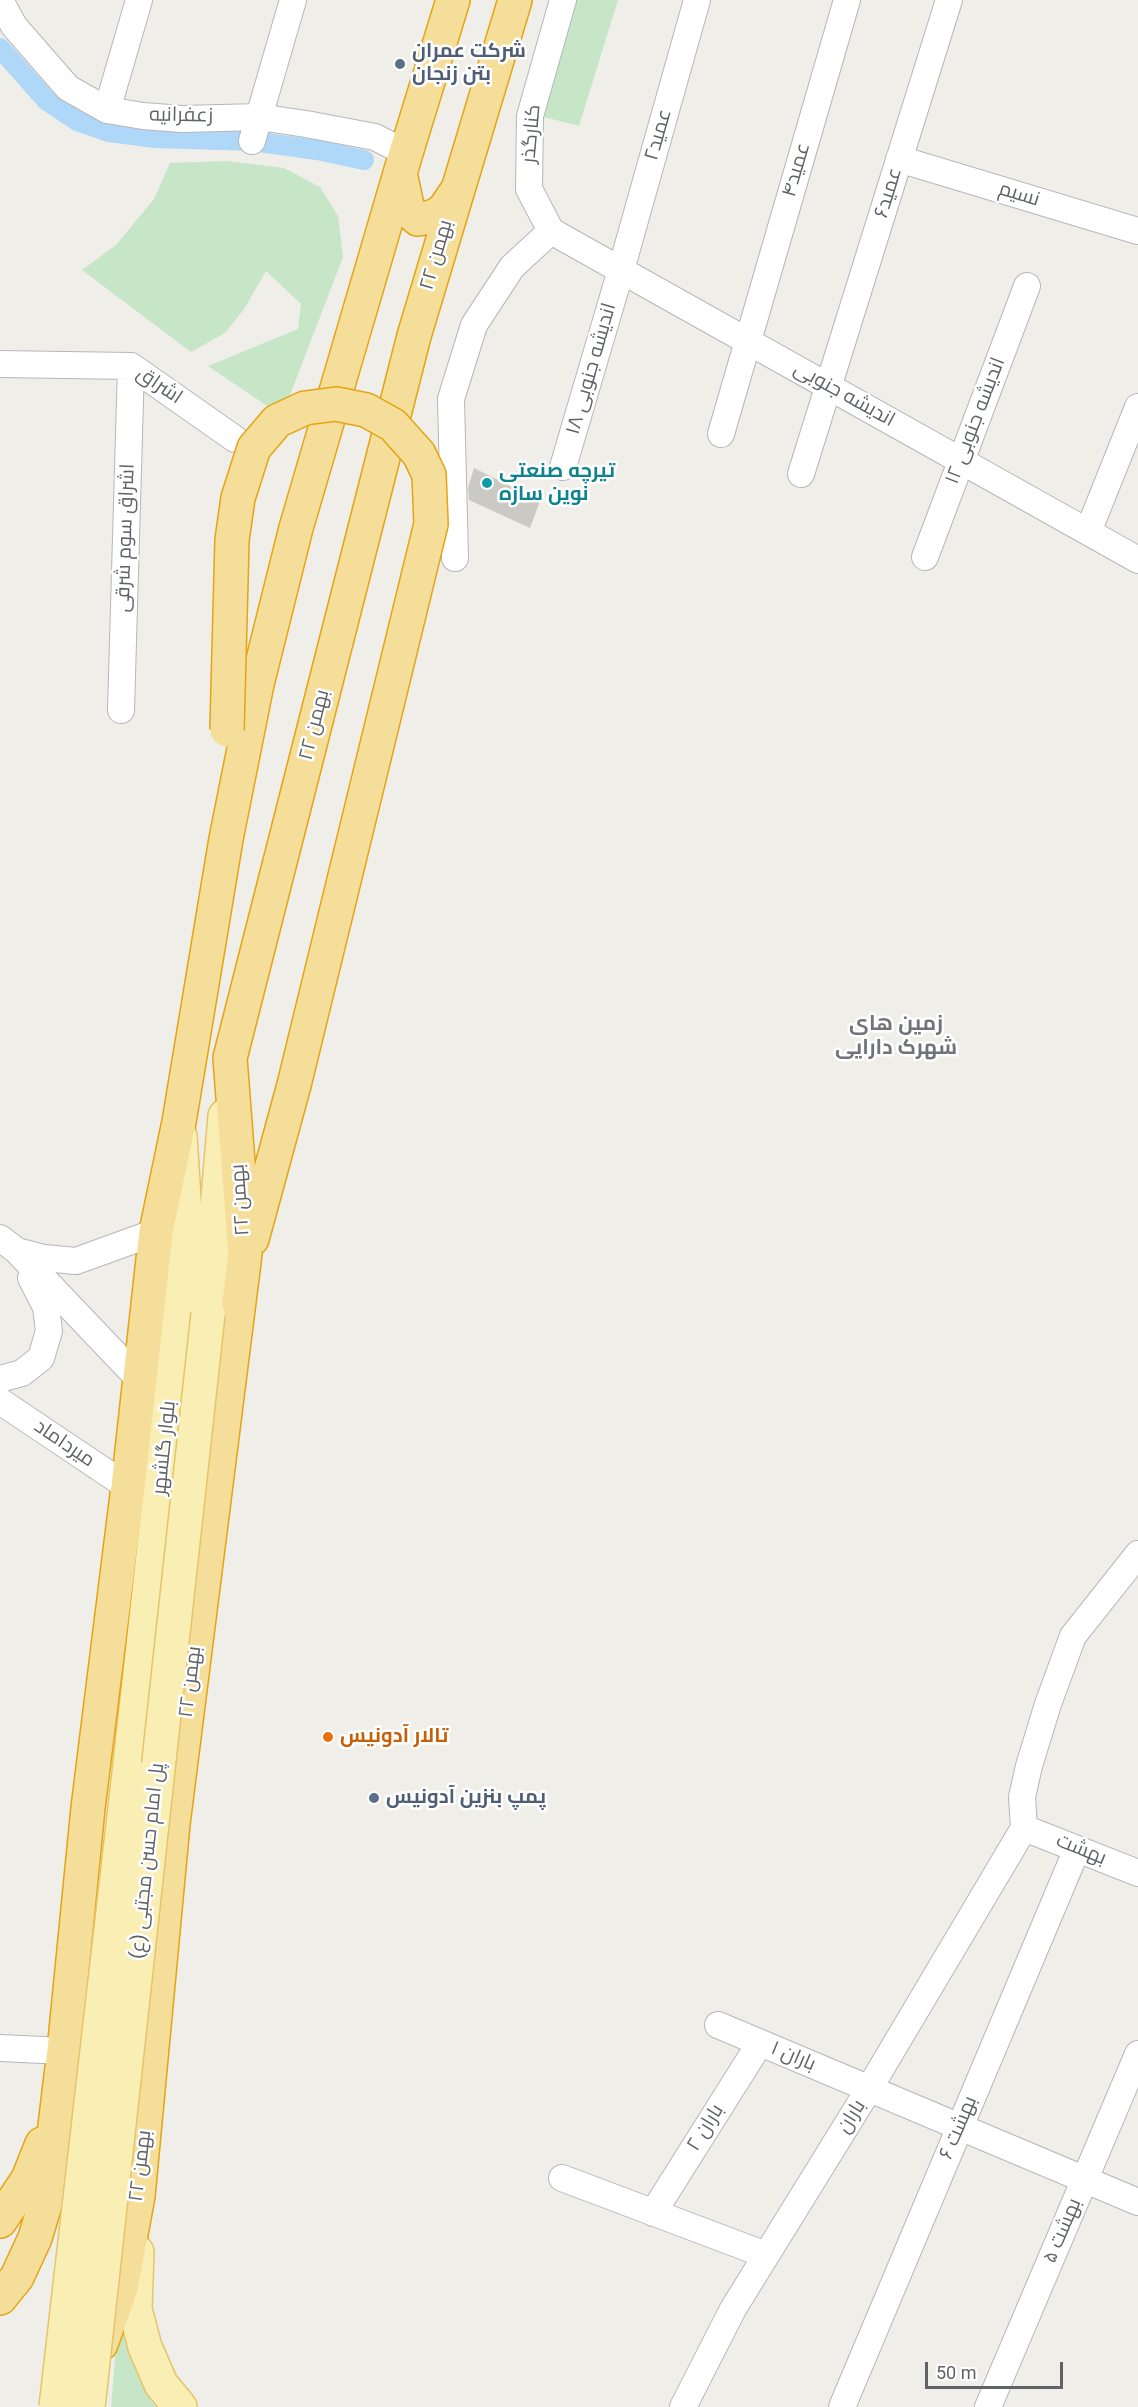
<!DOCTYPE html>
<meta charset="utf-8">
<style>
body{margin:0}
#map{position:relative;width:1138px;height:2407px;overflow:hidden;background:#f0eee8;font-family:Roboto,sans-serif}
canvas{display:block}
.scale{position:absolute;left:925px;top:2362px;width:138px;height:27px;box-sizing:border-box;border:3px solid #5f6266;border-top:0;padding-left:8px;font-size:18px;line-height:21px;white-space:nowrap;color:#5f6266;-webkit-text-stroke:4px #fff;paint-order:stroke}
</style>
<div id="map">
<canvas width="1138" height="2407"></canvas>
<div class="scale">50 m</div>
</div>
<script>
const ctx = document.querySelector('canvas').getContext('2d');
ctx.lineJoin = 'round';
function paint(path, color) {
  ctx.fillStyle = color;
  ctx.fill(path, 'evenodd');
}
function toPath(rows) {
  const path = new Path2D();
  for (const r of rows) {
    path.moveTo(r[0], r[1]);
    for (let i = 2; i < r.length; i += 2) path.lineTo(r[i], r[i + 1]);
  }
  return path;
}
function stroke(path, color, width, dash) {
  ctx.strokeStyle = color;
  ctx.lineWidth = width;
  ctx.lineCap = dash ? 'butt' : 'round';
  ctx.setLineDash(dash || []);
  ctx.stroke(path);
}
function drawText(font, color, halo, rows, align = 'center') {
  ctx.font = font + ' Roboto,Cairo,sans-serif';
  ctx.lineWidth = 5;
  ctx.setLineDash([]);
  ctx.textBaseline = 'middle';
  ctx.strokeStyle = halo;
  ctx.fillStyle = color;
  for (const [text, x, y, turn = 0] of rows) {
    ctx.save();
    ctx.translate(x, y);
    ctx.rotate((+turn || 0) * Math.PI / 180);
    ctx.textAlign = isNaN(turn) ? turn : align;
    if (halo) ctx.strokeText(text, 0, 0);
    ctx.fillText(text, 0, 0);
    ctx.restore();
  }
}
paint(toPath([
 [574,0,618,0,579,126,544,117],
 [227,161,284,168,320,187,338,216,343,257,282,416,208,366,298,329,301,304,266,271,244,309,225,333,191,352,82,270,116,245,154,199,170,163],
 [119,2309,132,2359,148,2396,156,2407,111,2407]
]), '#c7e5c7');
stroke(toPath([
 [0,48,47,101,77,121,109,132,155,138,252,141,317,150,364,160]
]), '#afd8f8', 20);
paint(toPath([
 [474,468,540,501,530,528,469,500,468,488]
]), '#cbc9c4');
const minor = toPath([
 [0,0,14,26,68,88,107,110,143,116,182,119,259,117,306,124,375,137,406,153],
 [107,110,139,0],
 [252,141,293,0],
 [899,159,1138,231],
 [551,231,1138,560],
 [551,231,529,189,530,116,563,0],
 [0,364,131,366,235,439],
 [721,434,847,0],
 [563,467,621,270,697,0],
 [801,474,949,0],
 [1088,532,1138,407],
 [925,557,1027,286],
 [455,558,451,399,474,325,512,267,551,231],
 [121,710,131,366],
 [0,1238,17,1251,44,1258,76,1261,156,1232],
 [17,1251,138,1378],
 [0,1379,22,1373,41,1358,49,1331,46,1307,31,1278],
 [0,1401,128,1487],
 [1024,1828,1022,1797,1029,1766,1048,1704,1073,1636,1138,1554],
 [1024,1828,1138,1873],
 [718,2025,1138,2202],
 [0,2048,64,2051],
 [562,2178,766,2255],
 [653,2213,760,2043],
 [683,2407,733,2309,869,2089,1024,1828],
 [842,2407,1077,1849],
 [988,2407,1138,2054]
]);
const major = toPath([
 [208,1314,225,1116],
 [129,1773,187,1245,180,1136],
 [137,2252,135,2309,145,2347,161,2384,180,2407]
]);
const highway = toPath([
 [400,173,408,210,418,219,432,217,443,211,456,192],
 [252,1239,294,1085],
 [0,2221,28,2179,42,2144],
 [0,2298,17,2277,35,2238,46,2201,64,2051,88,1808,128,1487,156,1232,179,1122,226,839,257,684,296,528,406,153,453,0],
 [101,2344,121,2288,138,2196,173,1824,245,1254,230,1058,414,336,515,0]
]);
stroke(minor, '#b5b7bb', 28);
stroke(major, '#e6c46a', 36);
stroke(highway, '#e4a413', 36);
stroke(minor, '#fff', 26);
stroke(major, '#f9eeb4', 33);
stroke(highway, '#f5de9a', 33);
const majorBridge = toPath([
 [56,2407,129,1773],
 [88,2407,208,1314]
]);
const highwayBridge = toPath([
 [227,730,232,540,238,498,254,448,277,421,305,408,336,404,366,410,393,425,419,454,429,475,431,524,294,1085]
]);
stroke(majorBridge, '#e6c46a', 36, []);
stroke(highwayBridge, '#e4a413', 36, []);
stroke(majorBridge, '#f9eeb4', 33);
stroke(highwayBridge, '#f5de9a', 33);
for (const [x, y, r, color] of [
 [400,64,6,"#5c6f8a"],
 [487,483,6,"#0f9aa8"],
 [328,1737,6,"#e8710a"],
 [374,1798,6,"#5c6f8a"]
]) {
  const dot = new Path2D();
  dot.arc(x, y, r, 0, 2 * Math.PI);
  ctx.fillStyle = color;
  ctx.fill(dot);
  stroke(dot, '#fff', 2);
}
drawText('bold 20px', '#4e5e75', '#fff', [
 ["شرکت عمران",412,52],
 ["بتن زنجان",412,75],
 ["پمپ بنزین آدونیس",386,1798]
], 'left');
drawText('20px', '#5f6266', '#fff', [
 ["زعفرانیه",181,116,1],
 ["کنارگذر",532,134,-85],
 ["عمید۲",659,135,-74],
 ["عمید۴",797,170,-74],
 ["عمید۶",889,193,-73],
 ["نسیم",1019,195,17],
 ["۲۲ بهمن",437,255,-74],
 ["اندیشه جنوبی ۱۸",592,369,-74],
 ["اشراق",159,386,34],
 ["اندیشه جنوبی",844,395,29],
 ["اندیشه جنوبی ۱۲",976,421,-69],
 ["اشراق سوم شرقی",126,538,-88],
 ["۲۲ بهمن",315,725,-76],
 ["۲۲ بهمن",241,1200,-94],
 ["میرداماد",64,1444,34],
 ["بلوار گلشهر",165,1448,-84],
 ["۲۲ بهمن",191,1682,-83],
 ["بهشت",1081,1850,22],
 ["پل امام حسن مجتبی (ع)",148,1861,-84],
 ["باران ۱",793,2057,23],
 ["باران",852,2117,-58],
 ["باران ۲",706,2128,-58],
 ["بهشت ۶",959,2128,-67],
 ["۲۲ بهمن",141,2166,-83],
 ["بهشت ۵",1063,2231,-67]
]);
drawText('bold 20px', '#0d838f', '#fff', [
 ["تیرچه صنعتی",499,472],
 ["نوین سازه",499,495]
], 'left');
drawText('bold 20px', '#c56008', '#fff', [
 ["تالار آدونیس",340,1737]
], 'left');
drawText('bold 21px', '#707478', '#fff', [
 ["زمین های",896,1025],
 ["شهرک دارایی",896,1049]
]);
</script>
